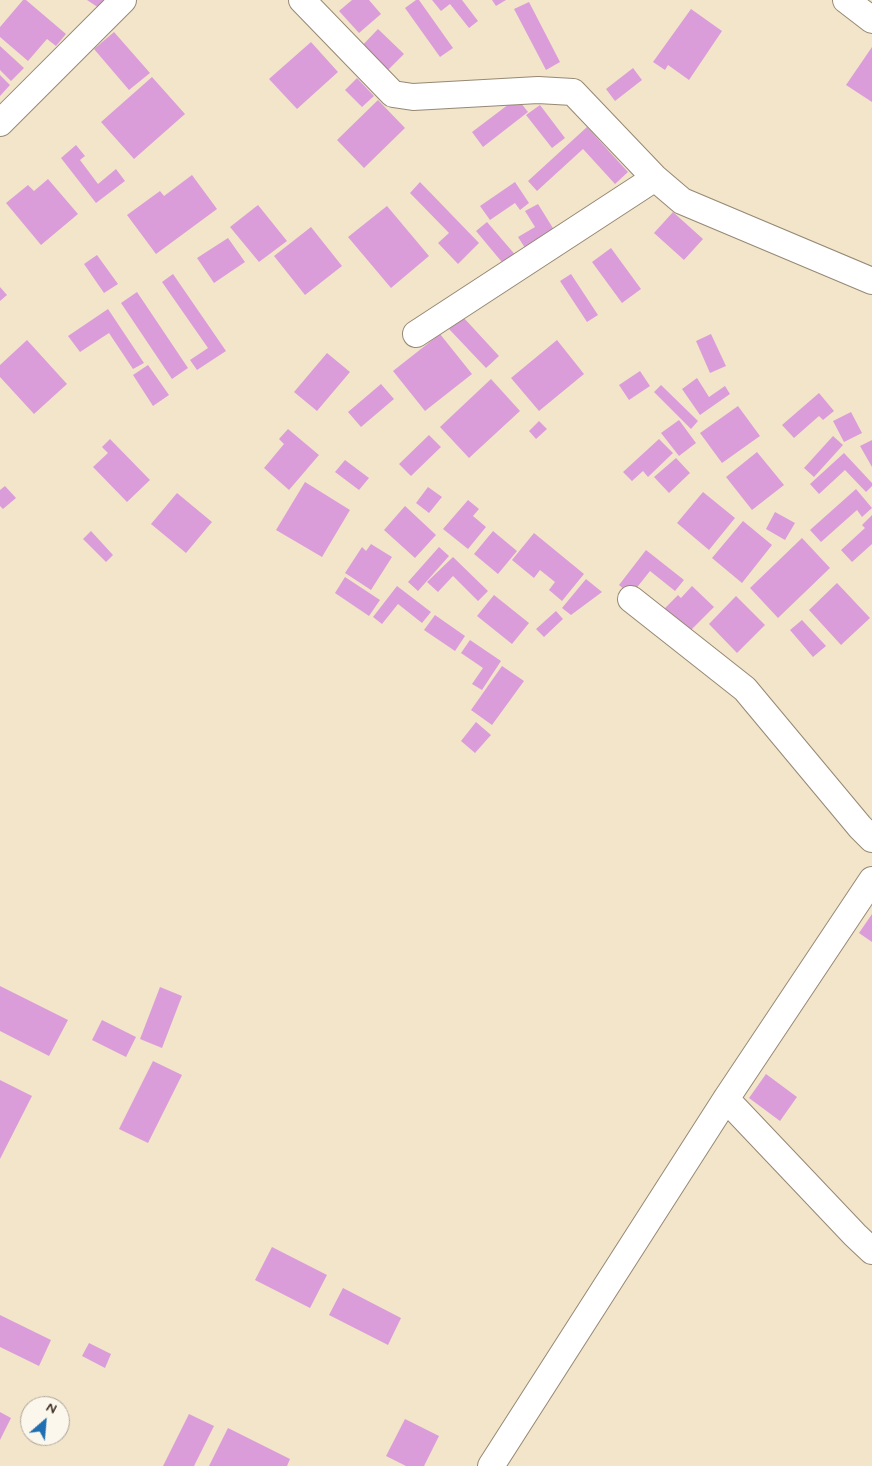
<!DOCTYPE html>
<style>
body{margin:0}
#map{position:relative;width:872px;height:1466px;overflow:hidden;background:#f2e5ca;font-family:Mynerve,sans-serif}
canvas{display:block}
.north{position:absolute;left:20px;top:1396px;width:50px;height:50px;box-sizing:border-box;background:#fbf7ec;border:1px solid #aea59a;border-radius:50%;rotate:27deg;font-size:14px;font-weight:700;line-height:20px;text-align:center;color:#3b2a1e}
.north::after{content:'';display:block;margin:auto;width:18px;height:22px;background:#1f6fb2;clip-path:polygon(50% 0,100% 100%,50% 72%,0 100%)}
</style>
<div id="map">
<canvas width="872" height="1466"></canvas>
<div class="north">N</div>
</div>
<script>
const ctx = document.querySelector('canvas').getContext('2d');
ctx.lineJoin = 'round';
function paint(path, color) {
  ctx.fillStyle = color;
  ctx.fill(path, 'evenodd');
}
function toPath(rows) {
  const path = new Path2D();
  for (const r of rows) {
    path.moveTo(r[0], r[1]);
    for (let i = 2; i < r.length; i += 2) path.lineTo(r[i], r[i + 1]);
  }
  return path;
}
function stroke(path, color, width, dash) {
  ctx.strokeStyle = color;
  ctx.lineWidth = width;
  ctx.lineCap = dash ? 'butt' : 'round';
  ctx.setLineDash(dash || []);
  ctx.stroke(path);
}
paint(toPath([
 [23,0,26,0,66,34,56,46,47,39,28,61,0,37,0,27],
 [87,0,104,0,99,8],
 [352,0,369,0,381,14,359,33,339,11],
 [416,0,419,0,453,48,440,57,405,8],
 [432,0,462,0,478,21,469,28,450,4,441,11],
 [492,0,506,0,496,6],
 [529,2,560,62,546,70,514,9],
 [691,9,722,31,689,80,668,65,665,70,653,62],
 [378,29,404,54,381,77,356,52],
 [114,32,150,73,129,90,94,49],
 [311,42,338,72,297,109,269,79],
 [0,46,24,68,11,81,0,70],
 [872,47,872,102,846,85],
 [633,68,642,80,615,101,606,89],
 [0,75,10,85,0,96],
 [152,77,185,114,134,159,101,122],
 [357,78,374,96,362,107,345,90],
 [517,98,528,112,483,147,472,132],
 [378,100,405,128,364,168,337,140],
 [540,105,565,138,552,148,526,115],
 [587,127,628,172,615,184,583,149,537,191,528,181],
 [76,145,85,156,80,160,98,184,116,169,125,181,96,203,61,158],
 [192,175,217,209,156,254,127,215,160,191,164,196],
 [48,179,78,214,41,245,6,203,28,185,34,191],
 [420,182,479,243,458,264,438,243,449,233,410,193],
 [515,182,529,203,520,210,515,203,490,220,480,206],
 [538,204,556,233,527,251,518,237,535,227,525,211],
 [258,205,287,241,259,262,230,227],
 [387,206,429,256,391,288,348,237],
 [673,212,703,239,684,260,654,233],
 [487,222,518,258,506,267,476,231],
 [311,227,342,266,305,295,274,256],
 [228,238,245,262,214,283,197,258],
 [611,248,641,289,622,303,592,262],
 [97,255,118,284,104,293,84,264],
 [173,274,226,351,197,370,190,360,208,348,162,282],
 [571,274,598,315,587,322,560,281],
 [0,287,7,295,0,301],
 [137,292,188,368,172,379,121,303],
 [108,309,144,363,133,369,109,333,80,352,68,336],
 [463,317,499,356,486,368,449,329],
 [440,334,472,374,425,411,393,371],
 [711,334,726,366,710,373,696,341],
 [27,340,67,384,34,414,0,377,0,365],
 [557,340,584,374,539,411,511,378],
 [327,353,350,372,317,411,294,392],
 [148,365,169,395,153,406,133,375],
 [640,371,650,386,629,400,619,385],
 [697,378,709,397,725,386,730,394,700,415,682,389],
 [491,379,520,411,469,458,440,427],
 [381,384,394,399,361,427,348,412],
 [661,385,698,421,691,429,654,392],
 [819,393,834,411,823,420,819,416,794,438,782,425],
 [738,406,760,436,722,463,700,433],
 [851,412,862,433,844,442,833,421],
 [679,420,696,443,679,456,661,433],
 [539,421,547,429,536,439,529,431],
 [288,429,319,455,289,490,264,468,284,444,279,439],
 [429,435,441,447,411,476,399,464],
 [833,436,843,445,814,477,804,468],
 [110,439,150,480,127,502,93,467,108,453,102,447],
 [659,439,673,453,648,477,643,471,632,481,623,472],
 [872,440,872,467,860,446],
 [757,452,784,485,752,510,726,477],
 [844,453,872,483,872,486,866,492,845,470,819,494,810,484],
 [676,458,690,473,669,493,654,477],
 [345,460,369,478,359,490,335,472],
 [305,482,350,510,322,557,276,530],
 [5,486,16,498,3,509,0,506,0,490],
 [428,487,442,497,429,513,416,503],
 [856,489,872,508,862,517,857,510,821,542,810,530],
 [703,492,735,518,709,550,677,523],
 [177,493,212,522,186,553,151,524],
 [468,500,479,509,473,516,486,527,468,549,443,529],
 [405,506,436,535,415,558,384,530],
 [775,512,795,523,785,540,766,529],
 [872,515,872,544,852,562,841,550,865,528,862,525],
 [743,521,772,545,742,583,712,558],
 [91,531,113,555,106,562,83,539],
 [493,531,517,551,498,574,474,554],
 [534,533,584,574,562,601,549,590,555,582,540,570,534,578,512,560],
 [802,538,830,568,778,618,750,588],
 [371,544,392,557,371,590,345,573,362,547,366,551],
 [439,547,449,556,418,591,408,582],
 [646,550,684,580,675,591,650,571,631,595,619,585],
 [453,557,488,591,478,601,453,576,438,592,427,582],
 [345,577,380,600,369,616,335,593],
 [586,579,602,592,571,615,562,608],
 [837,583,870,618,841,645,809,610],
 [397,586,431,612,422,623,398,604,382,624,373,617],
 [692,586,714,607,688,633,664,609,678,595,681,598],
 [494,595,529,623,512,644,477,616],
 [736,596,765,625,737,653,709,624],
 [556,611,563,619,544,637,536,629],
 [435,615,465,636,455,651,424,630],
 [802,620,826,646,813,657,790,630],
 [470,640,501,661,482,690,472,684,483,668,461,653],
 [502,666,524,681,492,725,471,710],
 [476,722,491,735,475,753,461,741],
 [872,914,872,942,859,933],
 [0,986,68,1020,49,1056,0,1031],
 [160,987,182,996,162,1048,140,1039],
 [102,1020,136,1037,126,1057,92,1040],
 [153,1061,182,1075,148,1143,119,1129],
 [766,1074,797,1097,780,1121,749,1098],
 [0,1080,32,1096,0,1159],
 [272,1247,327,1275,310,1308,255,1280],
 [343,1288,401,1318,388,1345,329,1315],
 [0,1315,51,1340,39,1366,0,1347],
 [89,1343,111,1354,105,1368,82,1356],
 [0,1412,11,1418,0,1440],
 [189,1414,214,1426,194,1466,163,1466],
 [405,1419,439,1436,424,1466,406,1466,386,1456],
 [228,1428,290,1459,287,1466,209,1466]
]), '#db9dda');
const minor = toPath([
 [302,0,393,94,413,97,538,90,573,92,655,178,682,201,872,281],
 [846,0,872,20],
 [0,123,123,0],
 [416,334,655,178],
 [631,599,745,689,860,827,872,839],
 [726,1099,855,1235,872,1251],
 [491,1466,726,1099,872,880]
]);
stroke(minor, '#968874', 28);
stroke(minor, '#fff', 26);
</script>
